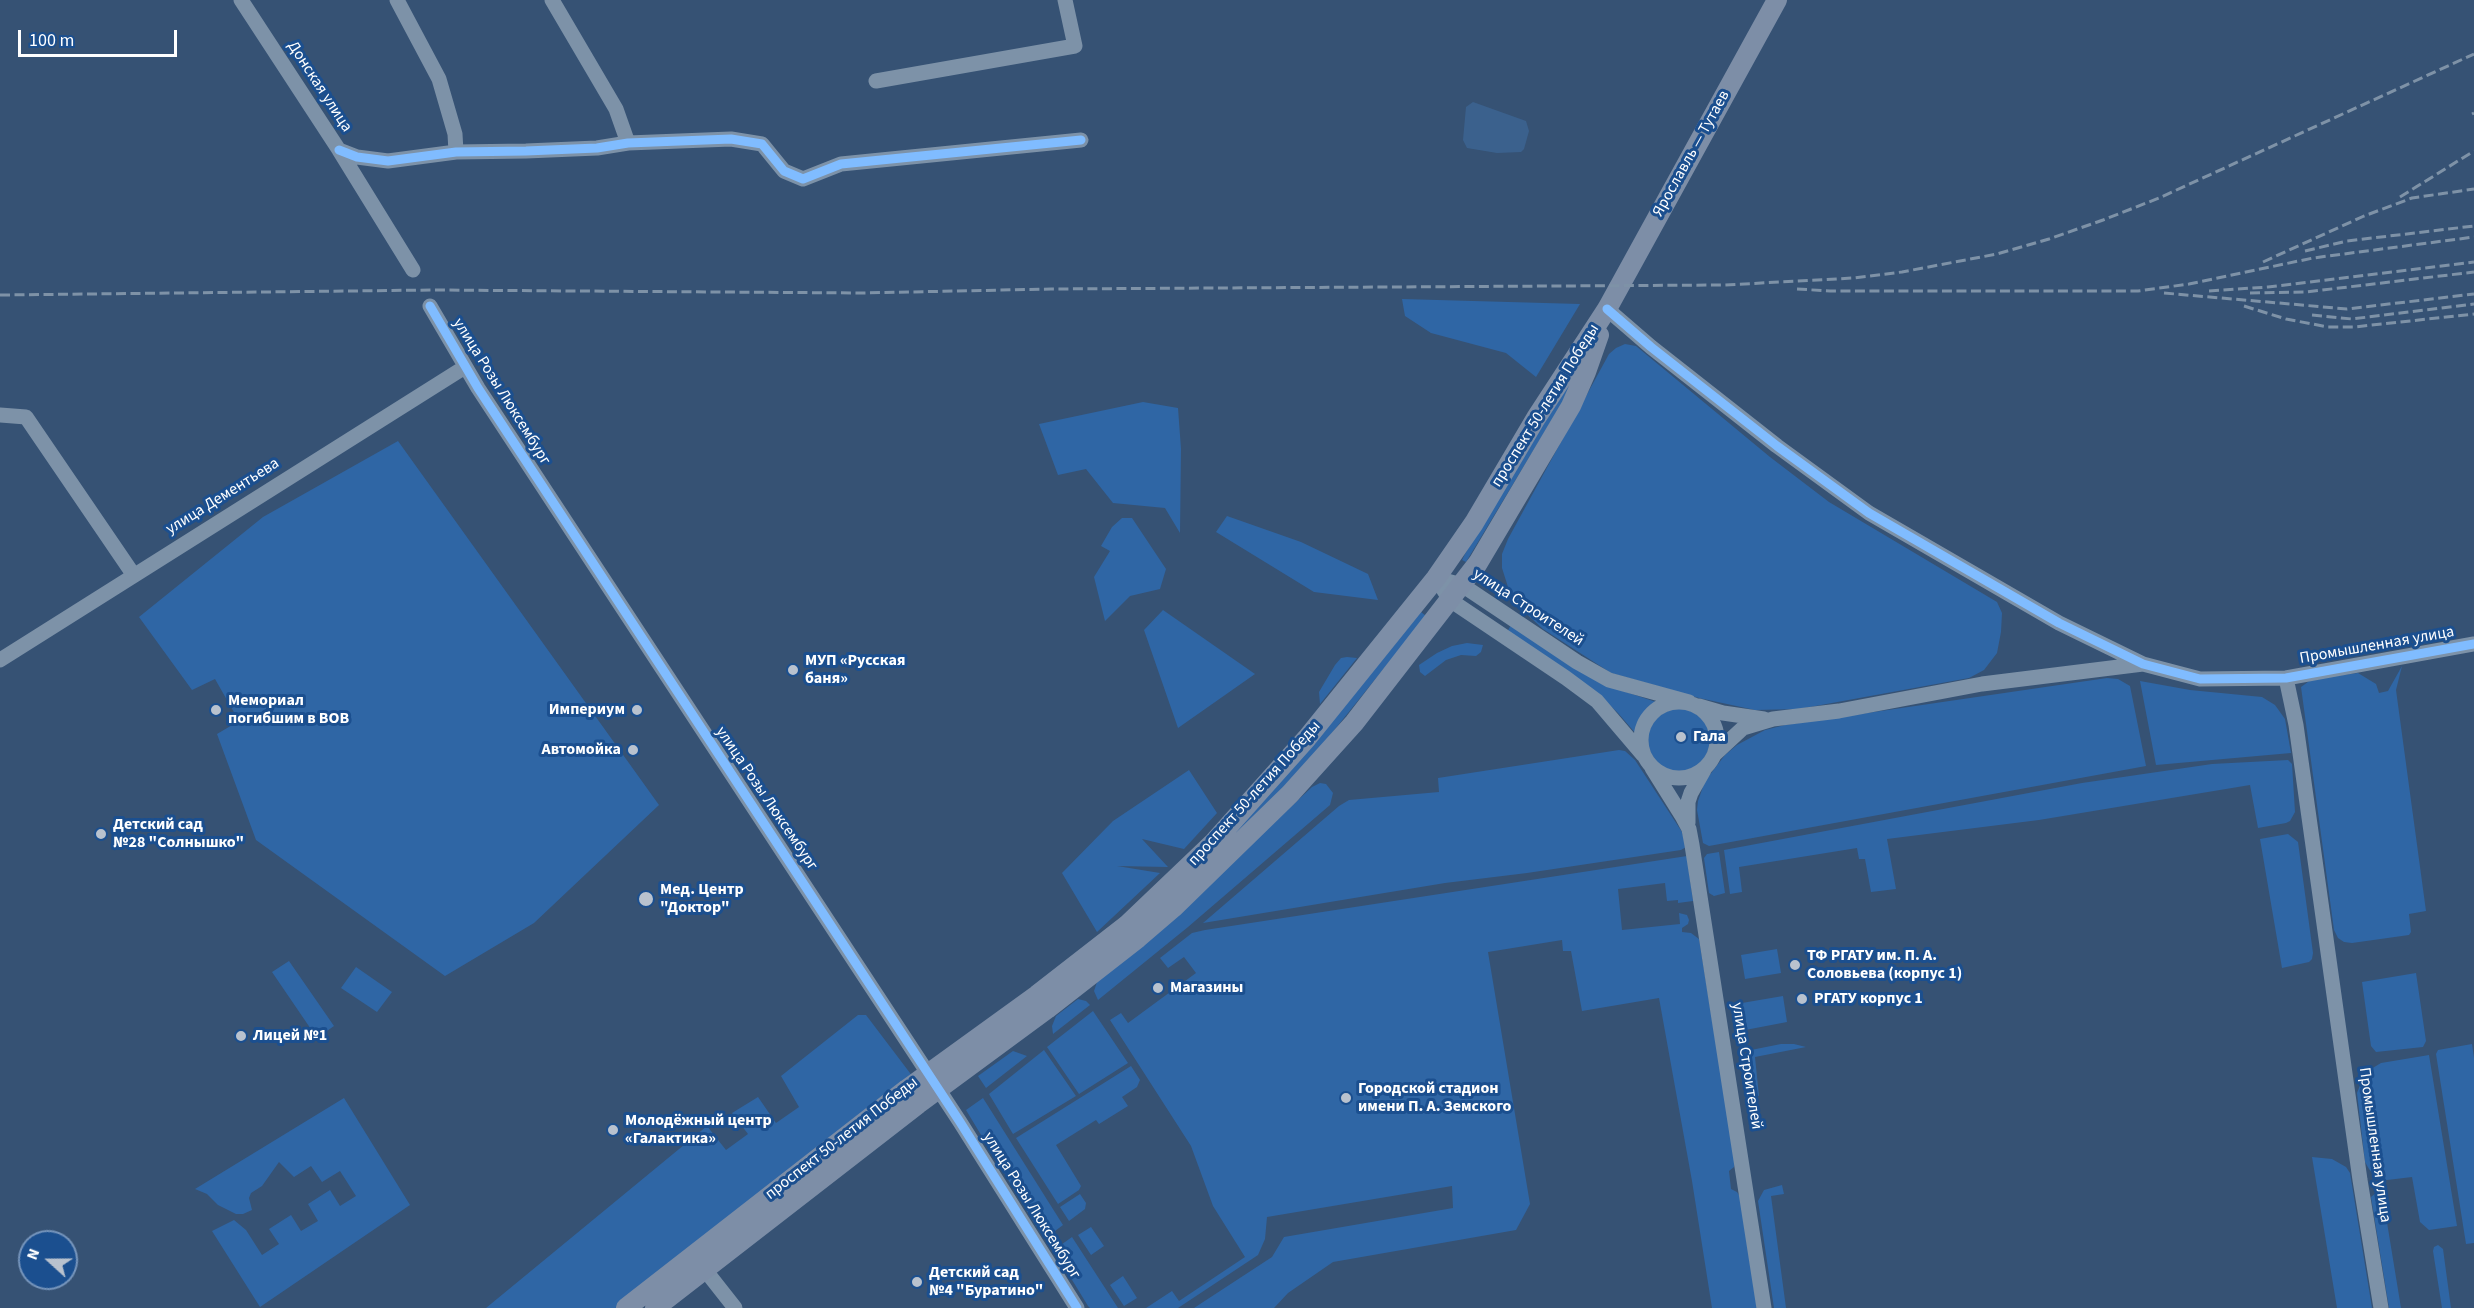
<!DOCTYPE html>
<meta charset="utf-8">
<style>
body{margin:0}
#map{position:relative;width:2474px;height:1308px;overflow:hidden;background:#365274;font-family:"Source Sans 3",sans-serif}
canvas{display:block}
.north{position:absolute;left:18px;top:1230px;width:60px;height:60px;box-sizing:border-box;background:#1b4f8f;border:2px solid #7695bc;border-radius:50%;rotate:291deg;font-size:16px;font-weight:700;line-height:24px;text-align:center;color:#fff}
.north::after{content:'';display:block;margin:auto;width:21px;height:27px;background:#b9c2ce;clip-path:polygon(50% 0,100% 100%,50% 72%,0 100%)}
.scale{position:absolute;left:18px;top:30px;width:159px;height:27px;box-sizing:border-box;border:3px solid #fff;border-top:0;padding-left:8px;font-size:18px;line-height:21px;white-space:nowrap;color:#fff;-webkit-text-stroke:4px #1b4f8f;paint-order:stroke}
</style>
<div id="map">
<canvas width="2474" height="1308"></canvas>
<div class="north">N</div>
<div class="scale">100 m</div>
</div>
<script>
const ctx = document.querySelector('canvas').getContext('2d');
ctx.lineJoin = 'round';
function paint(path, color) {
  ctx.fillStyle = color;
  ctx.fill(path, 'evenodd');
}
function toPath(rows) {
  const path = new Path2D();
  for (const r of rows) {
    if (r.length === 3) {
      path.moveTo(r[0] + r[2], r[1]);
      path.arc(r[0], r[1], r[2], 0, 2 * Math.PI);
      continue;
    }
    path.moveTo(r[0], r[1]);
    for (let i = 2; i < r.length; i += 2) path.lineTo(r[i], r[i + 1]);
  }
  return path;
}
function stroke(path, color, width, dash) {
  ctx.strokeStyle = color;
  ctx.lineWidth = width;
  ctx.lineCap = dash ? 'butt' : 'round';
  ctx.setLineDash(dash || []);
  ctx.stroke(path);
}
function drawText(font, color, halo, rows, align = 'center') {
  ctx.font = font + ' "Source Sans 3",sans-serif';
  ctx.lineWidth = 6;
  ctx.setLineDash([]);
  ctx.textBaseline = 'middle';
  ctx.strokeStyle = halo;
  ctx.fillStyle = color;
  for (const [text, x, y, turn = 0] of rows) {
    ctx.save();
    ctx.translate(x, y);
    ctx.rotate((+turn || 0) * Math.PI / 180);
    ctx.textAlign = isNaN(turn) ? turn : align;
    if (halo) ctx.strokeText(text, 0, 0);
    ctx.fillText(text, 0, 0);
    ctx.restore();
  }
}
paint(toPath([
 [1402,299,1580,304,1536,377,1506,353,1431,333,1405,316],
 [1625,344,1636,346,1770,457,1829,502,1997,602,2002,613,2001,632,1997,653,1984,670,1969,678,1799,709,1755,710,1699,698,1611,673,1543,629,1519,607,1508,587,1502,568,1502,554,1508,539,1609,354,1616,348],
 [1569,380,1574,383,1466,562,1462,560,1465,554],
 [1143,402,1178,408,1181,449,1180,533,1165,508,1113,503,1086,469,1058,475,1039,424],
 [398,441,659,805,534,923,445,976,256,840,217,734,239,721,215,679,192,690,139,617,263,517],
 [1227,516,1301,542,1368,574,1378,600,1314,592,1216,532],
 [1122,518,1132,518,1166,569,1160,589,1130,596,1105,621,1094,577,1110,551,1101,546,1112,527],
 [1163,610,1255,674,1178,728,1144,630],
 [1421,612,1426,616,1319,749,1223,851,1218,847,1314,744],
 [1511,625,1602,684,1656,702,1641,719,1637,735,1618,713,1597,693,1507,632],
 [1467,643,1483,645,1481,652,1476,656,1461,655,1446,660,1425,676,1420,672,1419,665,1437,653,1452,646],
 [1347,657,1357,658,1320,704,1319,692,1335,665,1341,658],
 [2402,666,2396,690,2426,911,2409,914,2411,932,2409,935,2352,943,2344,942,2338,938,2334,930,2301,687,2312,679,2358,673,2376,684,2379,693,2388,691],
 [2107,678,2118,679,2130,686,2146,766,1709,846,1703,843,1697,810,1698,801,1705,781,1725,755,1737,745,1765,730,1785,725],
 [2140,681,2190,690,2262,697,2275,705,2285,719,2291,753,2156,765],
 [1679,740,31],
 [1619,750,1625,751,1635,760,1682,832,1686,847,1681,850,1527,873,1445,883,1203,923,1339,806,1349,800,1439,792,1438,778],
 [2288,760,2292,764,2295,812,2290,821,2286,823,2258,828,2250,785,2039,820,1887,839,1896,889,1871,892,1865,859,1859,859,1857,848,1739,867,1742,892,1730,894,1724,850,2082,783,2212,764],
 [1189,770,1217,813,1184,849,1142,839,1168,867,1117,866,1160,873,1097,932,1062,873,1113,821],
 [1320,783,1326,784,1333,793,1330,805,1188,927,1098,1000,1094,991,1097,982,1178,912,1312,787],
 [2288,834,2298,842,2313,953,2312,959,2309,962,2282,968,2260,839],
 [1719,852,1725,893,1714,896,1709,893,1704,858,1707,854],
 [1687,856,1693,901,1678,903,1678,900,1667,901,1665,883,1618,889,1622,930,1680,924,1679,913,1687,915,1689,920,1688,924,1682,928,1682,932,1691,933,1699,939,1735,1160,1734,1167,1729,1171,1731,1189,1737,1192,1740,1197,1757,1308,1712,1308,1692,1181,1659,998,1582,1011,1571,951,1563,951,1562,940,1488,952,1530,1204,1516,1230,1333,1262,1288,1293,1274,1308,1194,1308,1272,1257,1284,1237,1453,1208,1452,1186,1267,1217,1265,1239,1258,1255,1252,1259,1178,1308,1146,1308,1172,1291,1179,1301,1245,1257,1213,1206,1191,1146,1110,1020,1121,1013,1128,1023,1196,973,1184,957,1168,968,1160,958,1192,933,1205,930],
 [1777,949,1781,973,1745,979,1741,955],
 [289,961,334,1026,317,1038,272,972],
 [356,967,392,992,377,1012,341,988],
 [2416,973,2426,1041,2423,1047,2376,1052,2371,1046,2362,982],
 [1783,996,1787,1022,1740,1031,1736,1004],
 [1078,999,1086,1001,1090,1005,1053,1034,1052,1026,1056,1016],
 [1093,1011,1128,1063,1079,1094,1047,1047],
 [858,1015,866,1015,913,1077,617,1308,486,1308,707,1126,726,1150,748,1134,732,1113,758,1097,776,1123,799,1107,781,1076],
 [1781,1044,1794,1044,1806,1047,1755,1057,1759,1096,1749,1092,1744,1082,1741,1061,1743,1055,1751,1050],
 [2472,1044,2474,1058,2474,1243,2466,1244,2436,1054,2438,1050],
 [1044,1050,1076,1096,1013,1134,989,1094],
 [1013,1051,1027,1056,986,1088,978,1076],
 [2429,1055,2457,1226,2429,1230,2420,1222,2412,1177,2379,1181,2369,1169,2365,1162,2357,1093,2362,1080,2371,1069,2381,1063],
 [1131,1066,1140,1080,1137,1087,1122,1097,1128,1106,1099,1124,1096,1120,1056,1145,1081,1186,1079,1190,1058,1204,1016,1138],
 [344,1098,410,1205,260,1307,212,1231,234,1220,246,1230,262,1255,279,1244,269,1229,291,1215,301,1231,318,1221,308,1204,330,1190,340,1206,356,1196,340,1171,322,1182,311,1166,294,1177,279,1162,262,1186,251,1193,249,1198,252,1210,243,1214,236,1214,218,1205,207,1194,195,1189],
 [983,1098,1063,1225,1055,1231,1042,1231,1036,1226,966,1110],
 [2312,1157,2332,1159,2346,1167,2350,1173,2372,1308,2337,1308],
 [1782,1185,1784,1194,1771,1196,1786,1308,1774,1308,1758,1201,1764,1190],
 [2376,1193,2383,1198,2401,1308,2389,1308,2371,1197],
 [1080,1194,1086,1203,1085,1209,1069,1221,1060,1207],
 [1091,1227,1104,1246,1091,1255,1078,1235],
 [1072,1237,1118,1308,1090,1308,1088,1306,1055,1252,1058,1247],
 [2438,1245,2443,1249,2451,1308,2442,1308,2433,1251,2434,1247],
 [1123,1276,1137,1298,1124,1306,1110,1285]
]), '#2f66a5');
paint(toPath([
 [1473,102,1526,121,1529,131,1524,149,1521,152,1497,153,1467,148,1463,140,1466,107]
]), '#3b618d');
stroke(toPath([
 [241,0,339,150,413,270],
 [397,0,439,79,455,134,456,152],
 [552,0,616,109,628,143],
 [876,81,1075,46,1065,0],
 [339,150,357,157,388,161,456,152,526,151,597,148,628,143,731,139,762,144,784,171,803,179,841,164,1081,140],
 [430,306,478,388,960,1122,1077,1308],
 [1607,309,1651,347,1777,446,1869,513,2059,623,2143,664,2200,679,2286,678,2474,644],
 [0,415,26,417,133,574],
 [1436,578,1462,585,1577,662,1609,680,1689,702],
 [1436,578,1450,600,1566,678,1597,701,1643,755],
 [0,660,465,367],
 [2286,678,2296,725,2360,1180,2381,1308],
 [1679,740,38],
 [1699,706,1723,713,1764,719],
 [1715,754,1743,728,1773,719,1839,711,1982,684,2143,664],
 [1652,768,1682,816,1689,829,1692,845,1764,1308],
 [1688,823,1688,802,1691,793,1704,770],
 [698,1261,735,1308]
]), '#7d92a8', 15);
stroke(toPath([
 [626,1308,907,1089,1037,995,1127,925,1214,842,1307,738,1436,578,1474,523,1536,418,1607,309,1777,0],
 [655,1308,918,1104,1047,1009,1138,938,1173,908,1290,794,1354,723,1478,563,1571,406,1586,372,1599,335]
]), '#7d8ea7', 20);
stroke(toPath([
 [2472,114,2474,113],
 [2400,197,2474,151],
 [2305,251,2347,241,2474,226],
 [2263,262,2364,216,2412,198,2474,189],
 [1797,289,1830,291,2138,291,2189,284,2313,258,2474,237],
 [2209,291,2268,287,2474,262],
 [2164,293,2347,309,2474,294],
 [2250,293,2306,292,2474,272],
 [0,295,434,290,862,293,1051,289,1725,285,1853,278,1902,272,1997,254,2049,239,2103,220,2159,198,2474,54],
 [2244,306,2286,319,2328,327,2354,327,2474,314],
 [2312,315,2352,319,2474,304]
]), '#7e92a7', 3, [10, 4.5]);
stroke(toPath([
 [339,150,357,157,388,161,456,152,526,151,597,148,628,143,731,139,762,144,784,171,803,179,841,164,1081,140],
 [430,306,478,388,960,1122,1077,1308],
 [1607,309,1651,347,1777,446,1869,513,2059,623,2143,664,2200,679,2286,678,2474,644]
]), '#80bcff', 9);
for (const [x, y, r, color] of [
 [793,670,6,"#b9c2ce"],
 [216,710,6,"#b9c2ce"],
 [637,710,6,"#b9c2ce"],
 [1681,737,6,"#b9c2ce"],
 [633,750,6,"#b9c2ce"],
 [101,834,6,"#b9c2ce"],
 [646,899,8,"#b9c2ce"],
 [1795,965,6,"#b9c2ce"],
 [1158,988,6,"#b9c2ce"],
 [1802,999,6,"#b9c2ce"],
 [241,1036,6,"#b9c2ce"],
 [1346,1098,6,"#b9c2ce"],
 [613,1130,6,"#b9c2ce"],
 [917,1282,6,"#b9c2ce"]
]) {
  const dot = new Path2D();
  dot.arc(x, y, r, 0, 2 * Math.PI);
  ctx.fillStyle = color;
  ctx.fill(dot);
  stroke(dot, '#1b4f8f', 2);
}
drawText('16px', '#fff', '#1b4f8f', [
 ["Донская улица",319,87,57],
 ["Ярославль — Тутаев",1692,154,-61],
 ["улица Розы Люксембург",501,392,58],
 ["проспект 50-летия Победы",1546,406,-58],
 ["улица Дементьева",223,497,-32],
 ["улица Строителей",1528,608,33],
 ["Промышленная улица",2377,646,-10],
 ["проспект 50-летия Победы",1255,794,-48],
 ["улица Розы Люксембург",766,799,56],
 ["улица Строителей",1746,1066,81],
 ["проспект 50-летия Победы",842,1139,-38],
 ["Промышленная улица",2374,1145,82],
 ["улица Розы Люксембург",1031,1206,58]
]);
drawText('bold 16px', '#fff', '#1b4f8f', [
 ["МУП «Русская",805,661],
 ["баня»",805,679],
 ["Мемориал",228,701],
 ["погибшим в ВОВ",228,719],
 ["Империум",625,710,"right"],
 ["Гала",1693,737],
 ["Автомойка",621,750,"right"],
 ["Детский сад",113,825],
 ["№28 \"Солнышко\"",113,843],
 ["Мед. Центр",660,890],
 ["\"Доктор\"",660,908],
 ["ТФ РГАТУ им. П. А.",1807,956],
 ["Соловьева (корпус 1)",1807,974],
 ["Магазины",1170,988],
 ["РГАТУ корпус 1",1814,999],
 ["Лицей №1",253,1036],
 ["Городской стадион",1358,1089],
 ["имени П. А. Земского",1358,1107],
 ["Молодёжный центр",625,1121],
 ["«Галактика»",625,1139],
 ["Детский сад",929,1273],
 ["№4 \"Буратино\"",929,1291]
], 'left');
</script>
